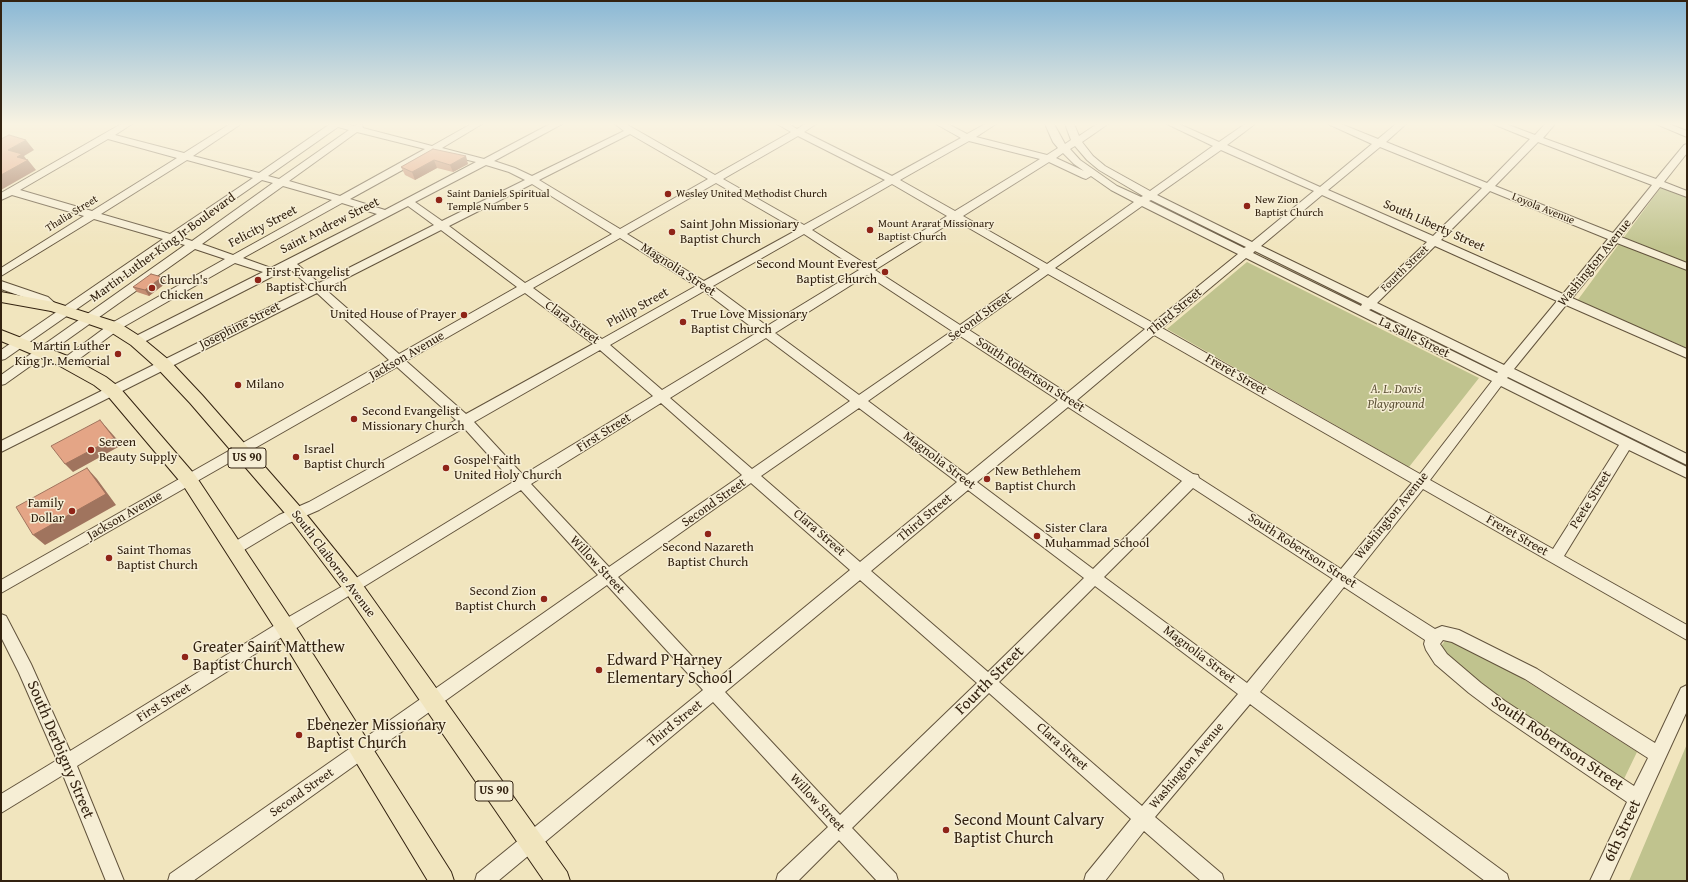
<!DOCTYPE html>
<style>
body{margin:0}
#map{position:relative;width:1688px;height:882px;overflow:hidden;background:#f1e5be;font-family:"Gentium Book Plus",serif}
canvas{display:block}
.frame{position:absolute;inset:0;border:2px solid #332210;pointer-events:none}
</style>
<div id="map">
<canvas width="1688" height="882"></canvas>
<div class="frame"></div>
</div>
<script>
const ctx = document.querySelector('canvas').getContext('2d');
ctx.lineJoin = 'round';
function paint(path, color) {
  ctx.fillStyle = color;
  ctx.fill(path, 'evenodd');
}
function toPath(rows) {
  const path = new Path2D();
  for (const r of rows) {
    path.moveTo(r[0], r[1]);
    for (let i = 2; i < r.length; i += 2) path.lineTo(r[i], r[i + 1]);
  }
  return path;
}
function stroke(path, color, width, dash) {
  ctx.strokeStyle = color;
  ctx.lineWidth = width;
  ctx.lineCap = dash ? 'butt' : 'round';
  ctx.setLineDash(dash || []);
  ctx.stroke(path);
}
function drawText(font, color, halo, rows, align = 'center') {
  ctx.font = font + ' "Gentium Book Plus",serif';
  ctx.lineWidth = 3;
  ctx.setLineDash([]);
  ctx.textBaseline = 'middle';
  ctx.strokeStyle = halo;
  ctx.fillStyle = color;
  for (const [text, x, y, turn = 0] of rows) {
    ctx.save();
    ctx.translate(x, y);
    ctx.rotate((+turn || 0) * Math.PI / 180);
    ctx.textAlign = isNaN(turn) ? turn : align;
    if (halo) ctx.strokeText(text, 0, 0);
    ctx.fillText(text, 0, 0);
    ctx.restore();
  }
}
paint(toPath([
 [1661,187,1687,197,1687,348,1577,301],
 [1247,262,1479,378,1409,467,1167,329],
 [1445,641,1461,644,1489,657,1637,752,1623,781,1475,681,1446,657,1440,647],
 [1687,744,1687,881,1629,881]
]), '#c0c38e');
const minor = toPath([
 [121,124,132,124,115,135,184,153,230,124,241,124,193,156,259,173,330,124,347,124,354,126,359,124,362,125,363,128,432,146,471,124,482,124,442,148,484,159,550,124,562,124,494,161,515,168,532,176,624,131,615,124,626,124,715,175,791,132,777,124,789,124,797,129,805,124,816,124,804,132,892,176,961,138,936,124,948,124,967,134,985,124,996,124,976,137,1047,155,1058,148,1053,142,1045,124,1054,124,1065,144,1071,140,1065,124,1074,124,1079,136,1097,124,1108,124,1082,142,1093,156,1105,166,1150,191,1213,146,1167,124,1179,124,1219,142,1245,124,1255,124,1227,145,1320,187,1372,144,1328,124,1341,124,1378,139,1396,124,1406,124,1386,142,1487,183,1530,139,1493,124,1506,124,1535,135,1545,124,1555,124,1543,138,1656,179,1684,145,1687,144,1687,153,1664,182,1687,191,1687,197,1660,187,1621,237,1687,263,1687,270,1617,243,1572,298,1687,349,1687,358,1566,305,1514,369,1687,454,1687,465,1508,377,1507,378,1687,467,1687,478,1629,450,1564,556,1687,625,1687,640,1423,489,1353,577,1435,629,1442,626,1459,630,1537,669,1655,743,1681,688,1687,685,1687,711,1609,881,1590,881,1627,802,1493,711,1469,693,1435,664,1426,650,1424,644,1425,640,1344,587,1260,692,1507,874,1509,881,1485,881,1250,704,1155,817,1222,874,1224,881,1201,881,1144,831,1105,881,1084,881,1086,874,1131,819,989,693,852,828,896,874,898,881,877,881,839,840,798,881,776,881,778,874,828,827,713,702,498,881,475,881,477,874,703,690,607,585,193,881,168,881,170,874,598,575,521,490,290,632,77,766,124,881,106,881,63,775,1,813,1,794,57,760,19,673,1,637,1,614,6,616,31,664,70,751,280,622,348,583,513,482,464,428,319,510,289,523,239,553,234,555,229,553,227,549,229,545,279,515,309,502,456,420,397,367,1,593,1,580,389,360,317,293,1,452,1,441,310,287,289,268,140,344,132,344,130,341,132,338,263,272,235,263,118,330,71,365,67,366,63,365,61,362,63,359,110,324,225,259,195,249,5,384,1,385,1,375,185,245,173,242,5,359,1,360,1,350,163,239,94,219,1,276,1,268,84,216,12,195,1,200,1,193,121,124],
 [338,127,349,130,279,179,268,176,338,127],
 [357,132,425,149,340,196,289,181,357,132],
 [630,134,708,179,620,229,539,180,630,134],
 [798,136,885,180,804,225,723,179,798,136],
 [108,139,177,158,92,211,20,190,108,139],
 [969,141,1040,159,955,211,900,180,969,141],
 [1538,142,1652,185,1613,233,1495,186,1538,142],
 [1075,146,1087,160,1099,170,1143,196,1141,197,1117,186,1080,160,1070,149,1075,146],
 [1380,147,1482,188,1433,236,1328,190,1380,147],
 [1221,150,1314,191,1252,242,1157,195,1221,150],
 [435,152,476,162,385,210,350,199,435,152],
 [1063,153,1074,164,1084,171,1056,158,1063,153],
 [187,160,253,178,170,234,101,214,187,160],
 [1049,162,1083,178,1086,179,1091,176,1111,190,1134,202,1047,264,963,216,1049,162],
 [486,165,509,172,525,180,442,221,415,202,486,165],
 [262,180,273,183,192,241,180,237,262,180],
 [716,183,797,230,704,281,627,234,716,183],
 [532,184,612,234,525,283,449,226,532,184],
 [892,184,947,216,867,265,812,230,892,184],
 [283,186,332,200,233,255,202,244,283,186],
 [1490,191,1608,239,1563,294,1441,240,1490,191],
 [1322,195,1427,242,1368,298,1261,246,1322,195],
 [1151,200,1246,247,1244,248,1149,201,1151,200],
 [342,203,377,214,271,268,243,258,342,203],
 [408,206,434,225,319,283,297,264,408,206],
 [1142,206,1238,254,1153,323,1055,268,1142,206],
 [955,220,1040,269,960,325,875,270,955,220],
 [441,230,517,287,399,354,325,289,441,230],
 [804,234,859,270,767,326,713,286,804,234],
 [620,238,696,286,602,339,533,288,620,238],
 [1435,246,1557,301,1504,365,1377,303,1435,246],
 [1255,251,1362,304,1361,306,1253,253,1255,251],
 [1246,258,1492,381,1420,474,1162,328,1246,258],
 [1048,274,1145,329,1067,393,969,330,1048,274],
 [867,275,952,331,859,395,775,333,867,275],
 [704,291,758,332,662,390,610,345,704,291],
 [525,293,593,344,466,414,406,361,525,293],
 [1371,309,1498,372,1497,373,1369,310,1371,309],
 [1154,335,1412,483,1341,569,1199,478,1198,475,1193,474,1077,400,1154,335],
 [960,336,1058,400,967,475,868,401,960,336],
 [766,338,850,401,752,469,670,398,766,338],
 [600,350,653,396,523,475,474,422,600,350],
 [1501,386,1619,445,1553,549,1430,480,1501,386],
 [661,403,742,475,609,567,531,484,661,403],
 [1068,407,1182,481,1093,569,977,482,1068,407],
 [859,408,957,482,860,562,761,476,859,408],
 [751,483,850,570,715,681,618,577,751,483],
 [1193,488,1333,579,1247,683,1104,577,1193,488],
 [968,490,1084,578,988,672,871,571,968,490],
 [860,580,977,683,840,815,725,692,860,580],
 [1095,586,1238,694,1142,806,999,682,1095,586],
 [1443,640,1452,642,1525,679,1648,758,1634,786,1505,701,1481,683,1447,654,1440,644,1443,640],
 [1656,124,1669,124,1687,131,1687,137,1656,124],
 [1,281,48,297,59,307,57,310,53,311,49,310,40,303,1,289,1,281]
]);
const major = toPath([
 [1,292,53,302,119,323,141,337,170,361,202,395,302,509,360,581,567,872,570,881,544,881,346,593,290,519,190,403,158,369,131,345,109,331,51,311,1,302,1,292],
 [1,330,70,357,106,377,119,387,195,475,292,621,451,872,454,881,428,881,278,633,183,485,107,395,94,385,58,365,1,341,1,330]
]);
stroke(minor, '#62533c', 2);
stroke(major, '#332210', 2);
paint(minor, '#f6eed5');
paint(major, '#f1e5be');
paint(toPath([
 [433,149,468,164,453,172,437,168,415,180,405,175,401,167],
 [162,277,166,283,149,296,137,292,133,287]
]), '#c48e73');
paint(toPath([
 [26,140,34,150,24,156,27,160,28,160,36,170,1,190,1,175,8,150],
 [466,156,468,164,453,172,450,165],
 [434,160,437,168,415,180,412,172],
 [162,277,166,283,149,296,145,290],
 [100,420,122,445,73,472,65,464],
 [87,468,97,479,116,505,45,545,33,535]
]), '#a0745e');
const building = toPath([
 [9,135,26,140,8,150,22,154,17,157,28,160,1,175,1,139,9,135],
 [433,149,466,156,450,165,434,160,412,172,401,167,433,149],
 [151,274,162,277,145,290,133,287,151,274],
 [100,420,114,438,65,464,51,446,100,420],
 [87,468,106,494,33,535,16,507,87,468]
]);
paint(building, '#e4a586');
stroke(building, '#a0745e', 1);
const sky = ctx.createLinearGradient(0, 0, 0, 248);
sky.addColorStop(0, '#8ab8d5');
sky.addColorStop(0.5, '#f9f3e2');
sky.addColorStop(1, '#f9f3e200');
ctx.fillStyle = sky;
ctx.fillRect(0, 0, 1688, 248);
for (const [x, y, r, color] of [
 [668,194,4,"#8f2418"],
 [439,200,4,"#8f2418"],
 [1247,206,4,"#8f2418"],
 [870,230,4,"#8f2418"],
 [672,232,4,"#8f2418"],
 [885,272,4,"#8f2418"],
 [258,280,4,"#8f2418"],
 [152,288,4,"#8f2418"],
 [464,315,4,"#8f2418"],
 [683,322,4,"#8f2418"],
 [118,354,4,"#8f2418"],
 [238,385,4,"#8f2418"],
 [354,419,4,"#8f2418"],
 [91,450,4,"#8f2418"],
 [296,457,4,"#8f2418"],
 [446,468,4,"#8f2418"],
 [987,479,4,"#8f2418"],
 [72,511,4,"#8f2418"],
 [708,534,4,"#8f2418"],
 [1037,536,4,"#8f2418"],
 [109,558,4,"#8f2418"],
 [544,599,4,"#8f2418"],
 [185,657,4,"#8f2418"],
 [599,670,4,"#8f2418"],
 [299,735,4,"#8f2418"],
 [946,830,4,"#8f2418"]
]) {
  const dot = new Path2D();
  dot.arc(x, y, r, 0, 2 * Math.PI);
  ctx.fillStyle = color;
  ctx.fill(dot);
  stroke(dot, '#f6eed5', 1.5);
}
drawText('11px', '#332210', '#f6eed5', [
 ["Saint Daniels Spiritual",447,194],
 ["Temple Number 5",447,207],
 ["Wesley United Methodist Church",676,194],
 ["New Zion",1255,200],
 ["Baptist Church",1255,213],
 ["Mount Ararat Missionary",878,224],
 ["Baptist Church",878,237]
], 'left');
drawText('11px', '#332210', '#f6eed5', [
 ["Loyola Avenue",1543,209,22],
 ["Thalia Street",72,214,-32],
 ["Fourth Street",1405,269,-44]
]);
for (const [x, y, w] of [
 [247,458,38],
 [494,791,38]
]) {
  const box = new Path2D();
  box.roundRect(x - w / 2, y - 10, w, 20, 3);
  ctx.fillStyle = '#f6eed5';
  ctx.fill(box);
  stroke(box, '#332210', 1);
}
drawText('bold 12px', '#332210', null, [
 ["US 90",247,458],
 ["US 90",494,791]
]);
drawText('13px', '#332210', '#f6eed5', [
 ["Saint John Missionary",680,225],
 ["Baptist Church",680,240],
 ["Second Mount Everest",877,265,"right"],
 ["Baptist Church",877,280,"right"],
 ["First Evangelist",266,273],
 ["Baptist Church",266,288],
 ["Church's",160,281],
 ["Chicken",160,296],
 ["United House of Prayer",456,315,"right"],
 ["True Love Missionary",691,315],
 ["Baptist Church",691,330],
 ["Martin Luther",110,347,"right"],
 ["King Jr. Memorial",110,362,"right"],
 ["Milano",246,385],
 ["Second Evangelist",362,412],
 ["Missionary Church",362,427],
 ["Sereen",99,443],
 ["Beauty Supply",99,458],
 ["Israel",304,450],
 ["Baptist Church",304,465],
 ["Gospel Faith",454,461],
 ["United Holy Church",454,476],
 ["New Bethlehem",995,472],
 ["Baptist Church",995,487],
 ["Family",64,504,"right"],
 ["Dollar",64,519,"right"],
 ["Sister Clara",1045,529],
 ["Muhammad School",1045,544],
 ["Second Nazareth",708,548,"center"],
 ["Baptist Church",708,563,"center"],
 ["Saint Thomas",117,551],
 ["Baptist Church",117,566],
 ["Second Zion",536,592,"right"],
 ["Baptist Church",536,607,"right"]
], 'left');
drawText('13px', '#332210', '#f6eed5', [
 ["Saint Andrew Street",330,226,-27],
 ["South Liberty Street",1434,226,24],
 ["Felicity Street",263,227,-28],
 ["Martin Luther King Jr Boulevard",163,248,-36],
 ["Washington Avenue",1595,263,-51],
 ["Magnolia Street",678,270,33],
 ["Philip Street",638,308,-29],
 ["Third Street",1175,312,-40],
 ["Second Street",980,317,-36],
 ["Clara Street",572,323,36],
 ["Josephine Street",240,326,-27],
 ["La Salle Street",1414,338,26],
 ["Jackson Avenue",407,356,-30],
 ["South Robertson Street",1030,375,33],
 ["Freret Street",1236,375,30],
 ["First Street",604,433,-32],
 ["Magnolia Street",939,461,37],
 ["Peete Street",1591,500,-58],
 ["Second Street",714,503,-35],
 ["Jackson Avenue",125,516,-30],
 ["Washington Avenue",1392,516,-51],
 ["Third Street",925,518,-40],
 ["Clara Street",819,533,41],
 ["Freret Street",1517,536,30],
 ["South Robertson Street",1302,551,33],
 ["South Claiborne Avenue",333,564,53],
 ["Willow Street",597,565,47],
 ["Magnolia Street",1199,655,37],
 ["First Street",164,703,-32],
 ["Third Street",675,724,-39],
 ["Clara Street",1062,747,42],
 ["Washington Avenue",1187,766,-50],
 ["Second Street",302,793,-35],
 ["Willow Street",817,803,47]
]);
drawText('italic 13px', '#5d5236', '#f6eed5', [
 ["A. L. Davis",1396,390],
 ["Playground",1396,405]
]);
drawText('16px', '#332210', '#f6eed5', [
 ["Greater Saint Matthew",193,648],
 ["Baptist Church",193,666],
 ["Edward P Harney",607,661],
 ["Elementary School",607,679],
 ["Ebenezer Missionary",307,726],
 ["Baptist Church",307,744],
 ["Second Mount Calvary",954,821],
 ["Baptist Church",954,839]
], 'left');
drawText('16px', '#332210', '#f6eed5', [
 ["Fourth Street",990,681,-45],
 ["South Robertson Street",1557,744,34],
 ["South Derbigny Street",60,750,67],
 ["6th Street",1623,831,-65]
]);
</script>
